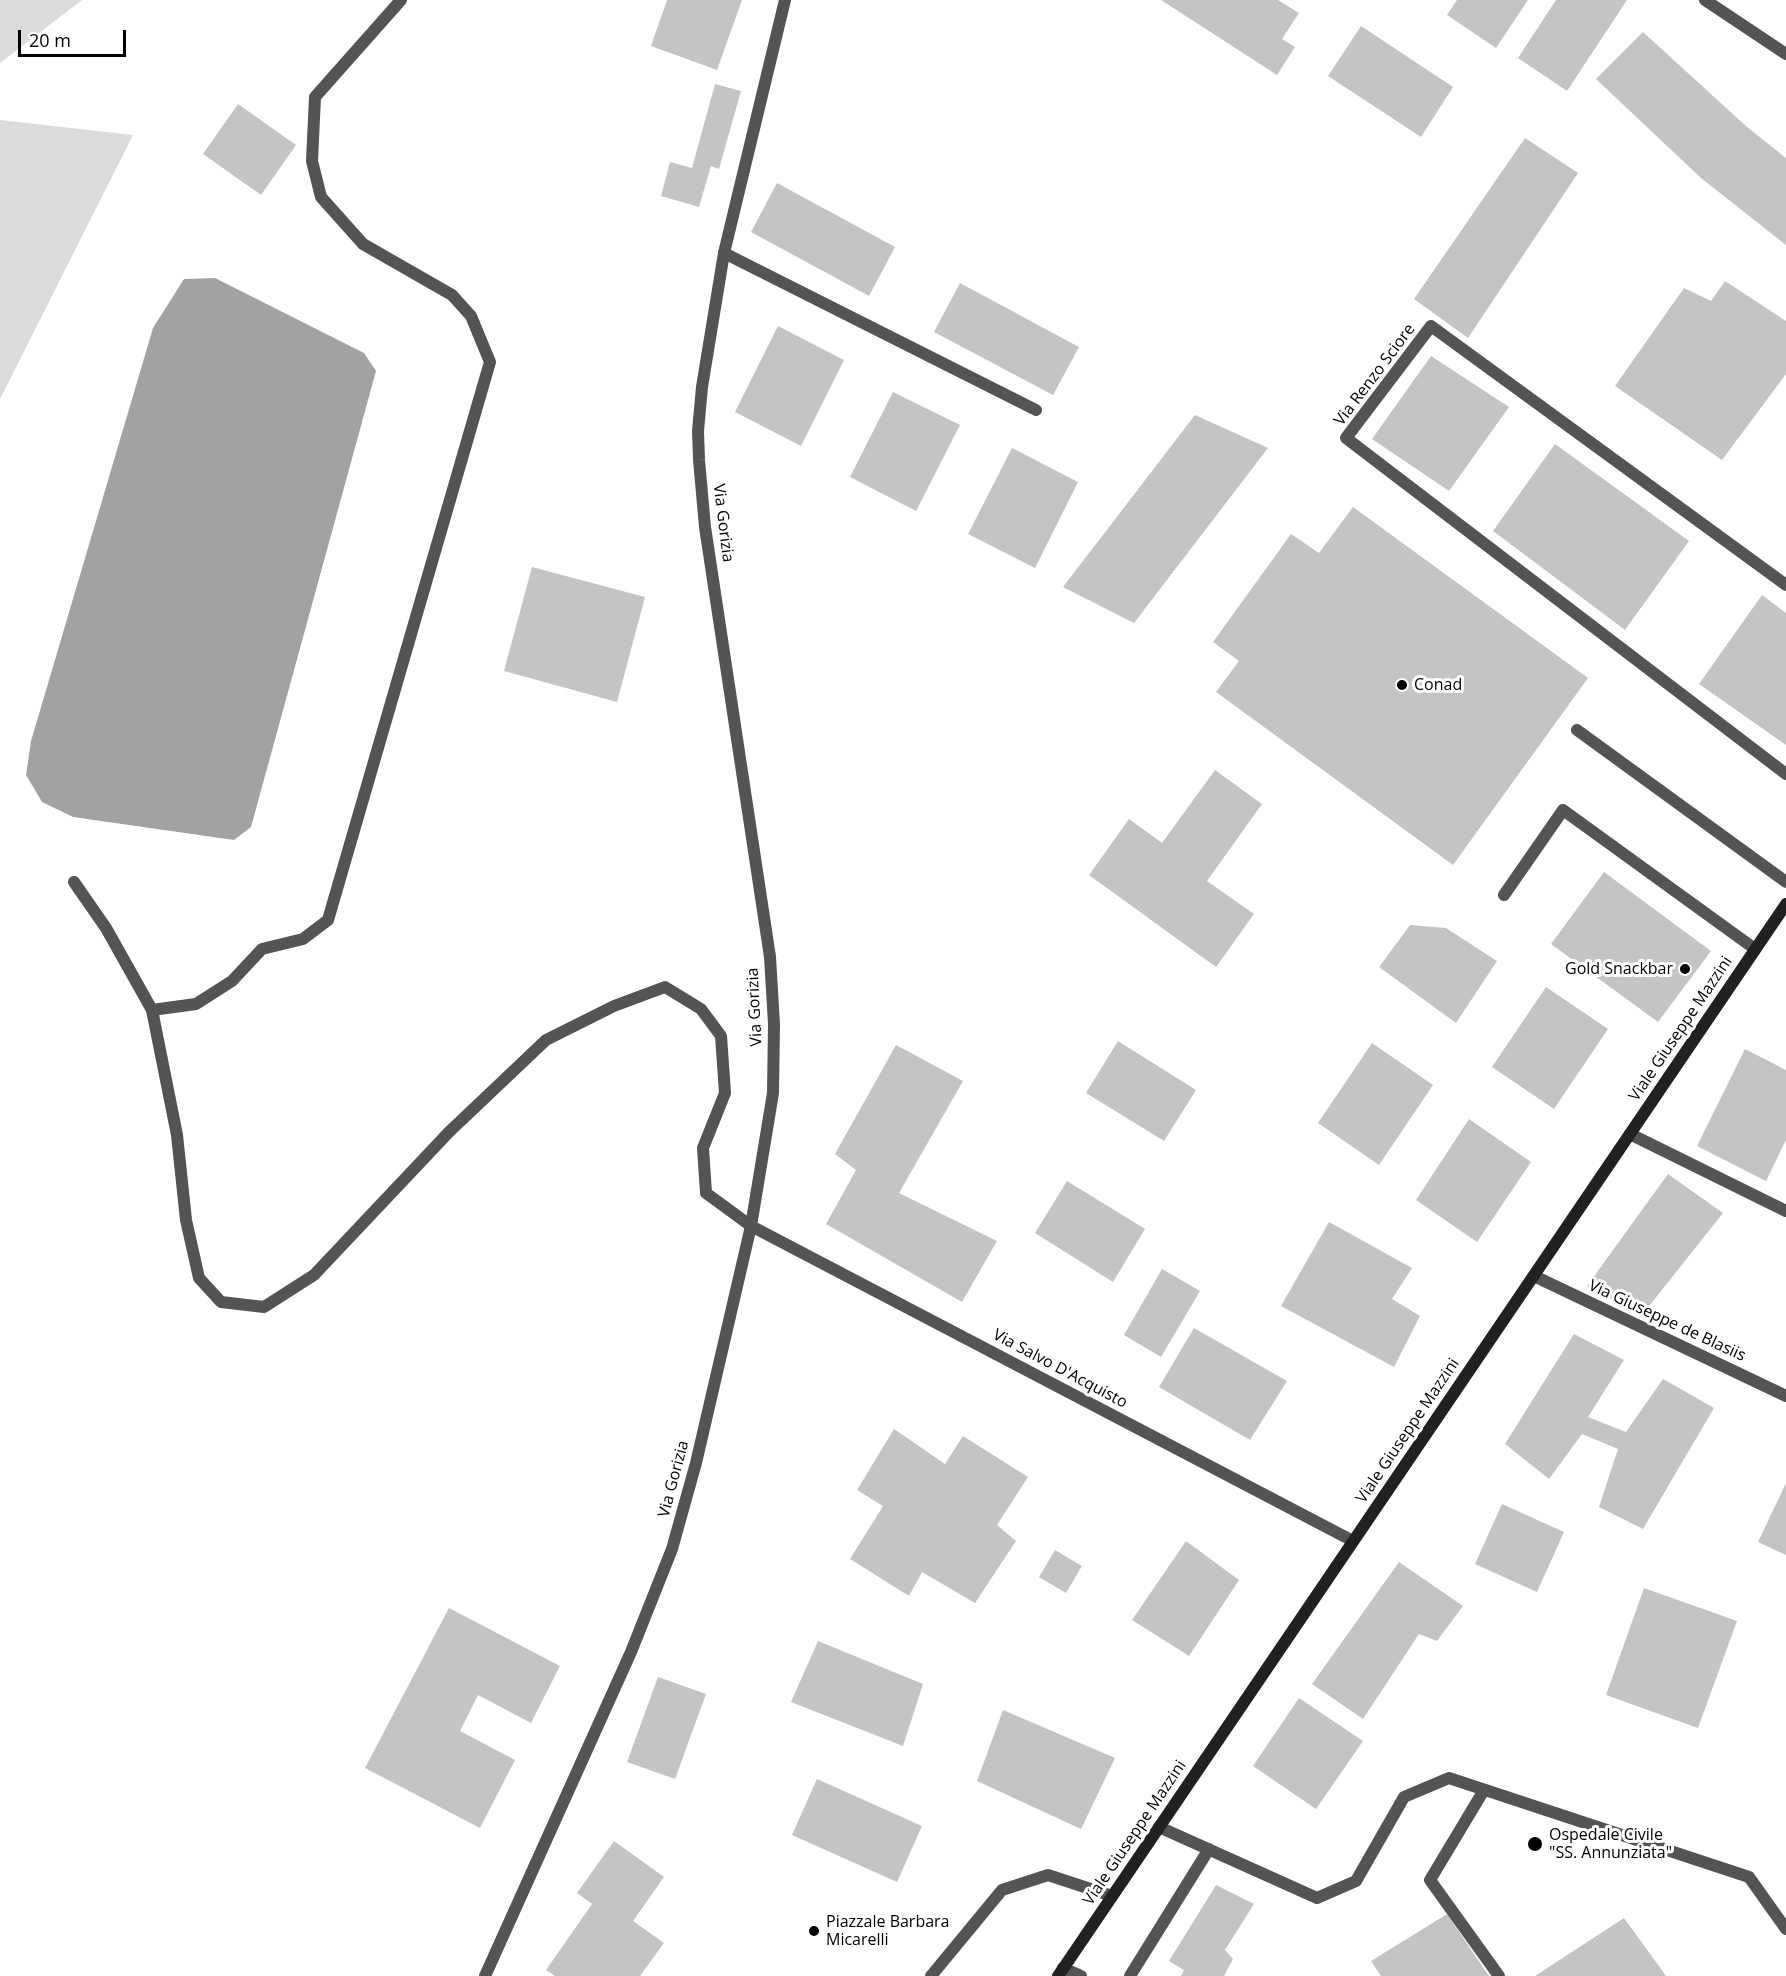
<!DOCTYPE html>
<style>
body{margin:0}
#map{position:relative;width:1786px;height:1976px;overflow:hidden;background:#fff;font-family:"Open Sans",sans-serif}
canvas{display:block}
.scale{position:absolute;left:18px;top:30px;width:108px;height:27px;box-sizing:border-box;border:3px solid #000;border-top:0;padding-left:8px;font-size:18px;line-height:21px;white-space:nowrap;color:#000;-webkit-text-stroke:4px #fff;paint-order:stroke}
</style>
<div id="map">
<canvas width="1786" height="1976"></canvas>
<div class="scale">20 m</div>
</div>
<script>
const ctx = document.querySelector('canvas').getContext('2d');
ctx.lineJoin = 'round';
function paint(path, color) {
  ctx.fillStyle = color;
  ctx.fill(path, 'evenodd');
}
function toPath(rows) {
  const path = new Path2D();
  for (const r of rows) {
    path.moveTo(r[0], r[1]);
    for (let i = 2; i < r.length; i += 2) path.lineTo(r[i], r[i + 1]);
  }
  return path;
}
function stroke(path, color, width, dash) {
  ctx.strokeStyle = color;
  ctx.lineWidth = width;
  ctx.lineCap = dash ? 'butt' : 'round';
  ctx.setLineDash(dash || []);
  ctx.stroke(path);
}
function drawText(font, color, halo, rows, align = 'center') {
  ctx.font = font + ' "Open Sans",sans-serif';
  ctx.lineWidth = 6;
  ctx.setLineDash([]);
  ctx.textBaseline = 'middle';
  ctx.strokeStyle = halo;
  ctx.fillStyle = color;
  for (const [text, x, y, turn = 0] of rows) {
    ctx.save();
    ctx.translate(x, y);
    ctx.rotate((+turn || 0) * Math.PI / 180);
    ctx.textAlign = isNaN(turn) ? turn : align;
    if (halo) ctx.strokeText(text, 0, 0);
    ctx.fillText(text, 0, 0);
    ctx.restore();
  }
}
paint(toPath([
 [0,0,82,0,0,63],
 [0,120,133,135,0,399]
]), '#dbdbdb');
paint(toPath([
 [215,278,364,353,376,371,251,827,234,840,73,817,42,802,26,775,31,741,153,328,184,279]
]), '#a2a2a2');
paint(toPath([
 [667,0,742,0,717,70,651,46],
 [1161,0,1278,0,1299,13,1282,39,1295,47,1277,75],
 [1457,0,1528,0,1496,48,1447,15],
 [1556,0,1627,0,1567,91,1518,58],
 [1361,26,1453,87,1421,137,1328,76],
 [1643,32,1747,127,1786,158,1786,245,1701,178,1596,79],
 [715,84,741,91,719,169,711,166,699,207,661,196,670,162,692,168],
 [238,104,296,145,261,195,203,154],
 [1525,138,1578,173,1468,338,1414,299],
 [777,183,895,247,869,296,751,232],
 [1725,281,1786,321,1786,374,1722,460,1615,386,1684,288,1711,301],
 [960,283,1079,347,1053,395,934,332],
 [778,326,844,360,801,446,735,412],
 [1431,356,1509,407,1449,491,1372,439],
 [893,392,960,425,916,511,850,477],
 [1195,415,1268,448,1134,623,1063,587],
 [1555,444,1689,541,1625,630,1493,531],
 [1012,448,1078,482,1035,568,968,534],
 [1353,507,1588,678,1453,865,1216,692,1239,661,1213,642,1291,534,1319,553],
 [532,567,645,597,617,702,504,671],
 [1762,595,1786,613,1786,745,1699,684],
 [1215,770,1262,804,1207,881,1254,914,1216,967,1089,875,1129,819,1162,843],
 [1604,872,1711,951,1658,1022,1551,944],
 [1410,925,1446,928,1497,961,1456,1023,1379,967],
 [1546,987,1608,1029,1554,1109,1492,1067],
 [1118,1041,1196,1090,1164,1141,1086,1093],
 [1372,1043,1433,1085,1379,1165,1318,1123],
 [896,1045,963,1081,899,1193,997,1241,962,1302,826,1224,856,1170,835,1154],
 [1745,1049,1786,1070,1786,1140,1766,1181,1697,1146],
 [1469,1119,1531,1162,1477,1242,1416,1200],
 [1668,1174,1723,1213,1642,1315,1587,1286],
 [1067,1181,1145,1229,1113,1282,1035,1233],
 [1329,1222,1412,1268,1392,1299,1420,1316,1394,1367,1281,1306],
 [1162,1269,1200,1291,1161,1357,1124,1335],
 [1194,1328,1287,1381,1250,1440,1159,1387],
 [1574,1334,1624,1360,1588,1417,1626,1432,1663,1379,1714,1408,1643,1529,1599,1507,1618,1449,1582,1434,1549,1479,1505,1444],
 [894,1429,945,1464,963,1436,1028,1477,997,1525,1016,1541,975,1603,922,1572,909,1596,850,1559,883,1506,857,1490],
 [1786,1483,1786,1555,1758,1542],
 [1502,1504,1564,1532,1537,1592,1475,1564],
 [1186,1541,1239,1580,1189,1656,1132,1620],
 [1055,1550,1082,1566,1066,1593,1039,1577],
 [1399,1562,1463,1606,1437,1641,1419,1634,1363,1719,1312,1684],
 [1644,1588,1737,1621,1698,1728,1606,1695],
 [449,1608,560,1666,531,1723,478,1695,460,1731,515,1760,480,1828,365,1768],
 [818,1641,923,1684,903,1746,791,1702],
 [658,1677,706,1694,675,1779,627,1762],
 [1299,1698,1363,1741,1316,1809,1253,1766],
 [1003,1710,1115,1758,1081,1829,977,1781],
 [817,1779,922,1826,897,1882,792,1835],
 [614,1841,664,1877,633,1921,664,1943,640,1976,555,1976,546,1970,592,1904,577,1893],
 [1216,1885,1254,1904,1225,1950,1233,1959,1224,1976,1181,1976,1184,1970,1169,1961],
 [1447,1914,1489,1976,1381,1976,1371,1961],
 [1624,1918,1666,1976,1535,1976]
]), '#c4c4c4');
stroke(toPath([
 [724,253,1036,410],
 [1577,730,1786,882],
 [74,882,106,928,152,1010,177,1135,186,1220,199,1278,221,1302,264,1307,314,1275,449,1132,546,1040,614,1006,665,987,701,1009,721,1036,725,1093,703,1148,706,1193,751,1226],
 [1504,895,1563,810,1755,949],
 [152,1010,196,1004,232,981,262,949,303,939,328,920,490,362,471,316,452,295,363,244,321,197,312,161,315,97,401,0],
 [1484,1790,1430,1880,1499,1976],
 [1159,1827,1317,1898,1356,1881,1404,1797,1449,1778,1749,1877,1786,1929],
 [1063,1968,1081,1976],
 [931,1976,1002,1890,1048,1875,1112,1896],
 [1130,1976,1209,1849]
]), '#545454', 12);
stroke(toPath([
 [1705,0,1786,54],
 [1786,585,1431,326,1346,438,1786,774],
 [1630,1134,1786,1211],
 [751,1226,1353,1541],
 [1534,1276,1786,1396],
 [485,1976,631,1652,672,1549,696,1463,751,1226,773,1093,774,1024,770,957,705,527,699,460,698,431,702,387,724,253,785,0]
]), '#545454', 12);
stroke(toPath([
 [1058,1976,1786,904]
]), '#212121', 12);
for (const [x, y, r, color] of [
 [1402,685,6,"#000"],
 [1685,969,6,"#000"],
 [1535,1844,8,"#000"],
 [814,1931,6,"#000"]
]) {
  const dot = new Path2D();
  dot.arc(x, y, r, 0, 2 * Math.PI);
  ctx.fillStyle = color;
  ctx.fill(dot);
  stroke(dot, '#fff', 2);
}
drawText('16px', '#000', '#fff', [
 ["Via Renzo Sciore",1375,375,-53],
 ["Via Gorizia",723,523,83],
 ["Via Gorizia",755,1007,-93],
 ["Viale Giuseppe Mazzini",1681,1029,-56],
 ["Via Giuseppe de Blasiis",1667,1321,25],
 ["Via Salvo D'Acquisto",1060,1369,28],
 ["Viale Giuseppe Mazzini",1408,1431,-56],
 ["Via Gorizia",674,1479,-75],
 ["Viale Giuseppe Mazzini",1135,1833,-56]
]);
drawText('16px', '#000', '#fff', [
 ["Conad",1414,685],
 ["Gold Snackbar",1673,969,"right"],
 ["Ospedale Civile",1549,1835],
 ["\"SS. Annunziata\"",1549,1853],
 ["Piazzale Barbara",826,1922],
 ["Micarelli",826,1940]
], 'left');
</script>
